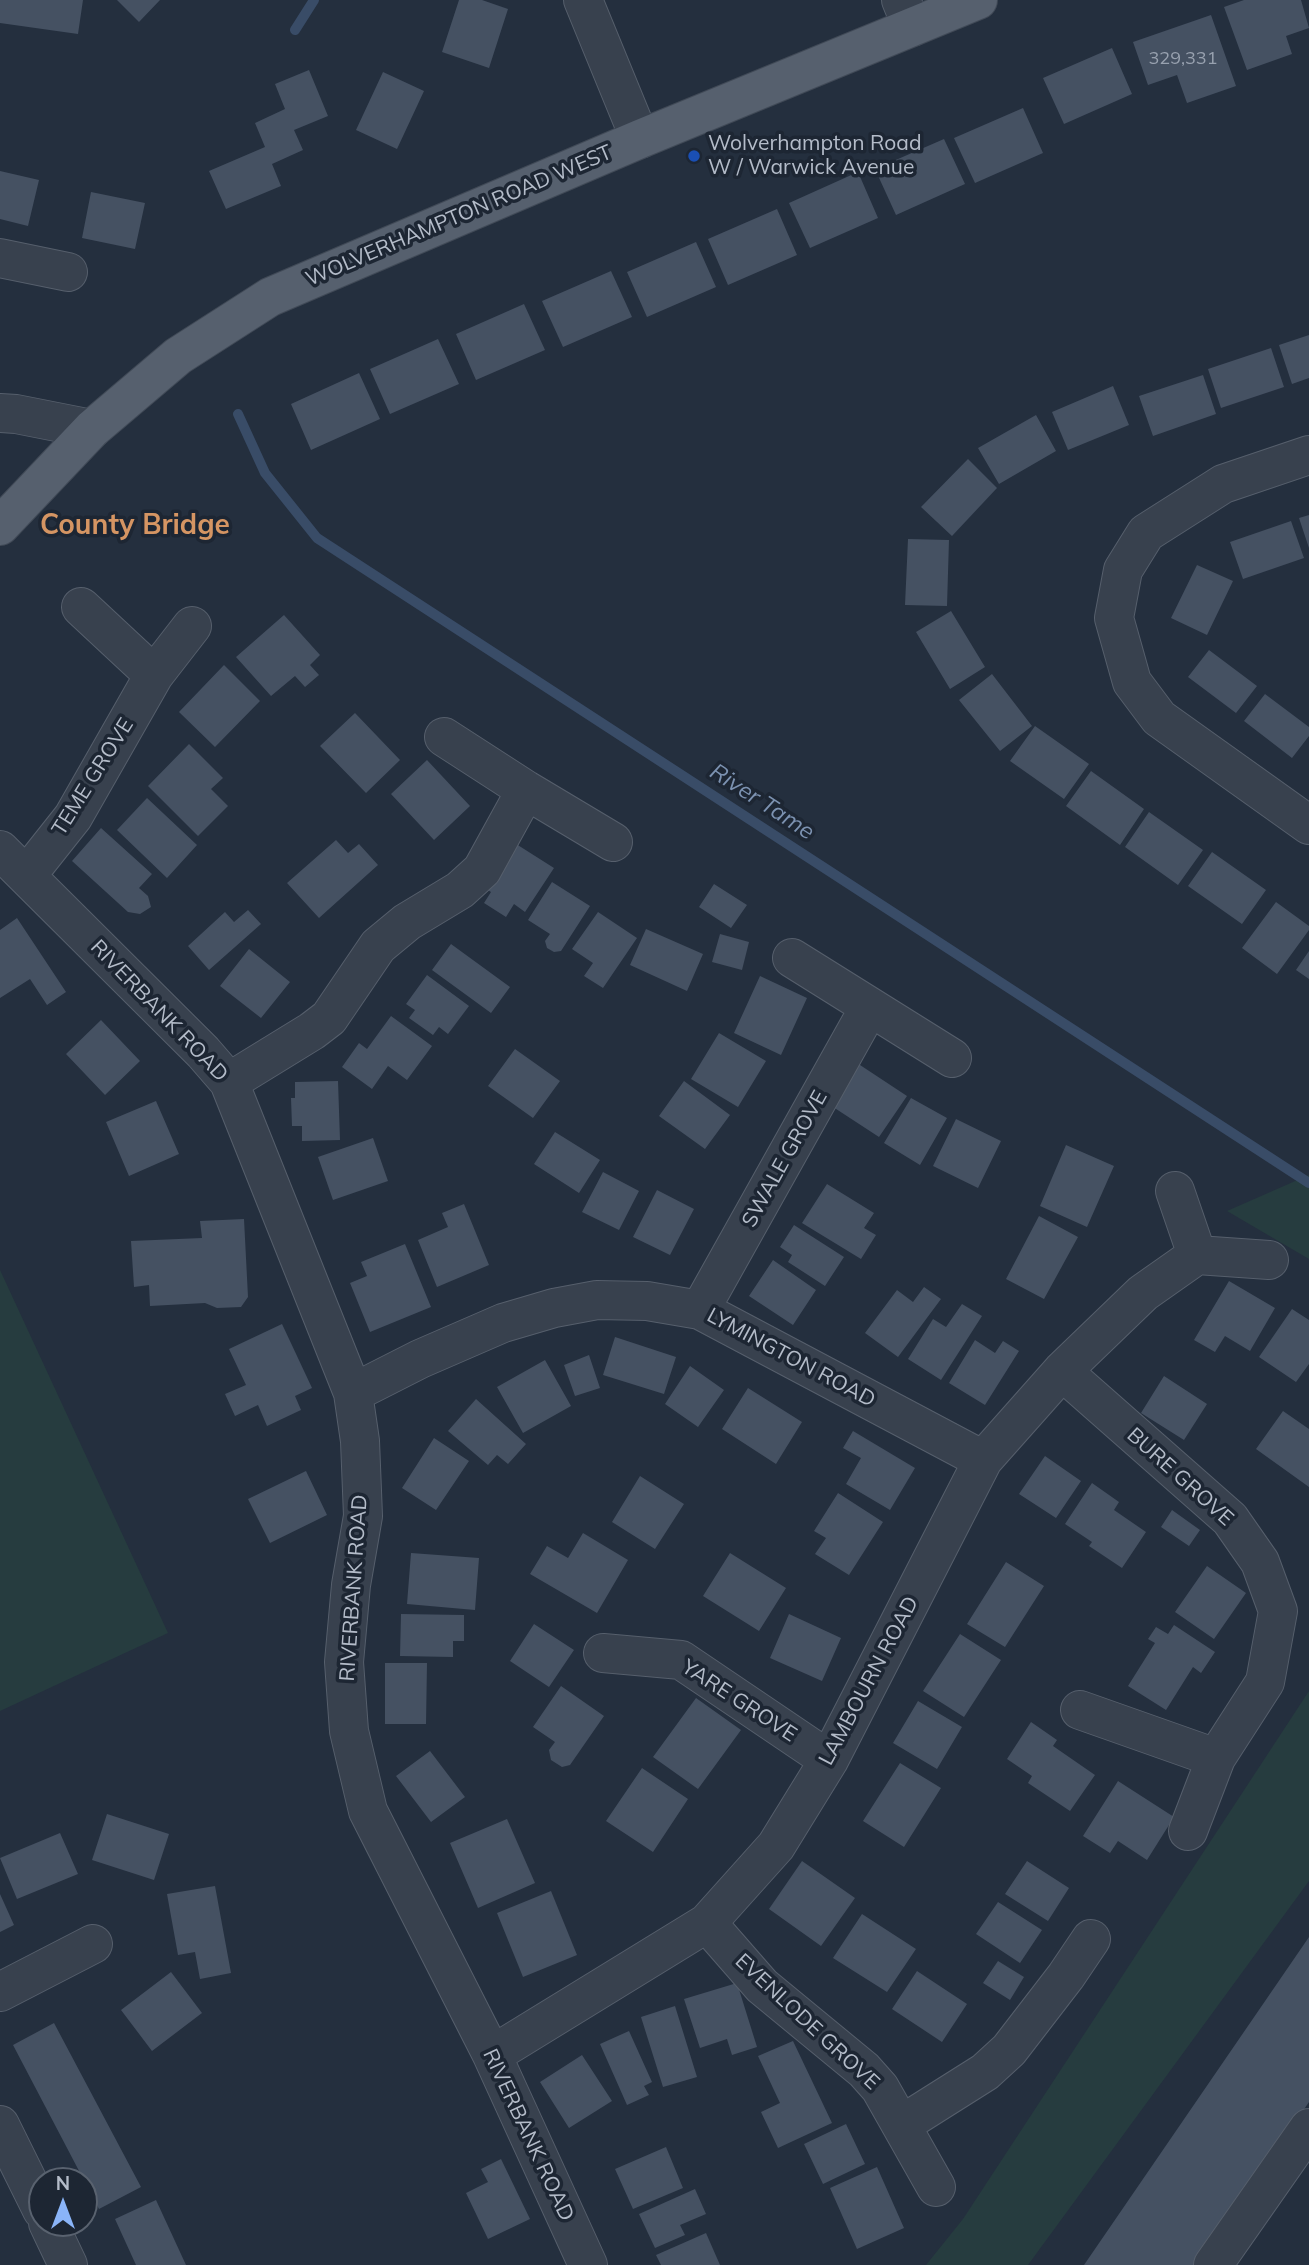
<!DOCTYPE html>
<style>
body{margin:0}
#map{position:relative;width:1309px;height:2265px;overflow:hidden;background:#242f3e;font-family:Mulish,sans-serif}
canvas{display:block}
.north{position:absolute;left:28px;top:2167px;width:70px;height:70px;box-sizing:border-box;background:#1d2633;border:2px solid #59626f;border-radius:50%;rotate:0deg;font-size:19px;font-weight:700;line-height:28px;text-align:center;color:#b4bcc9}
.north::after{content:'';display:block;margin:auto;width:24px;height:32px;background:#8ab4f8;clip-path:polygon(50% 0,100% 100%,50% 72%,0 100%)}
</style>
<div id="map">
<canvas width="1309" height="2265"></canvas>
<div class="north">N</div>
</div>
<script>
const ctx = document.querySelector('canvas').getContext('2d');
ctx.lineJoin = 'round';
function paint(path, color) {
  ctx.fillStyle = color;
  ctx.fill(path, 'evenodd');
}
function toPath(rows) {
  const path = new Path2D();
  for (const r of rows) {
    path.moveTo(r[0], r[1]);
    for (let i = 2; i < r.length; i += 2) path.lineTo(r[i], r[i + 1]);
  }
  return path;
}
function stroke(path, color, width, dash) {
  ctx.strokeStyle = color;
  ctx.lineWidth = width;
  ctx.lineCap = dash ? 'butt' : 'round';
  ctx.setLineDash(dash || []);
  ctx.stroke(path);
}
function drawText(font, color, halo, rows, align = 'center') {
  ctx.font = font + ' Mulish,sans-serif';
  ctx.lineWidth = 7;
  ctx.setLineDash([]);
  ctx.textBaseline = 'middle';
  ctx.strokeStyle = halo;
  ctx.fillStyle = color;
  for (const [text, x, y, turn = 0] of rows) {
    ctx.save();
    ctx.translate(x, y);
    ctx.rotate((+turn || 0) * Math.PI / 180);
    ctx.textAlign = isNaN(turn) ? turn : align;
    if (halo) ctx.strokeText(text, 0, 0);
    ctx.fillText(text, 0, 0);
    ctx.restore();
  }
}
paint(toPath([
 [1309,1175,1309,1259,1227,1211],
 [0,1270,168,1633,0,1711],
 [1309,1691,1309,1881,1028,2265,926,2265,963,2219]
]), '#263c3f');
stroke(toPath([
 [295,30,314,0],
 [238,414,265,473,317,538,1309,1183]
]), '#394c67', 10);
paint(toPath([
 [0,0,83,0,78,34,0,23],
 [117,0,160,0,139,22],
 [459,0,482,0,508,9,489,68,442,52],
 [1244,0,1301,0,1309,28,1286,36,1292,54,1247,70,1224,7],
 [1211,15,1236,86,1187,103,1177,75,1148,85,1133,42],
 [1112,48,1132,94,1064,124,1043,78],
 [309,70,328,116,294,130,303,150,272,164,281,186,226,209,209,171,265,147,255,123,285,109,275,84],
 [383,72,424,91,397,149,356,130],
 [1023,108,1043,153,975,183,954,138],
 [944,139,965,184,896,215,875,169],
 [0,171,39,180,28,226,0,219],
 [858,172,878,218,810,248,789,203],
 [91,192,145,203,135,249,82,238],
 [777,209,797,255,728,285,708,239],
 [696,242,716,287,647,317,627,272],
 [611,271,632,317,563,347,542,301],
 [524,304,545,350,476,380,456,334],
 [1309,335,1309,378,1292,384,1279,345],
 [438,339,459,384,390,414,370,369],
 [1271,348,1284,387,1221,408,1208,369],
 [359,373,380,419,311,450,291,404],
 [1203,375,1216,414,1153,436,1139,396],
 [1113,386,1129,425,1068,450,1052,412],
 [1036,415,1056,451,999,484,978,448],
 [968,459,997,488,952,536,921,507],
 [1309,515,1309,548,1299,518],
 [1291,521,1304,558,1243,579,1230,542],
 [908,539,949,540,947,606,905,605],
 [1197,565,1233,581,1207,635,1171,618],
 [951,611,985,667,950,689,916,632],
 [284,615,320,655,310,665,319,675,305,687,295,676,271,696,236,657],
 [1209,650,1257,686,1236,713,1188,677],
 [224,665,260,701,215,747,179,712],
 [992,674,1032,726,1000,751,959,700],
 [1265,694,1309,727,1309,736,1292,758,1244,721],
 [355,713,400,760,366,793,320,746],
 [1035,726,1089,764,1064,799,1010,761],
 [189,744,223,778,211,789,228,806,198,836,148,786],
 [427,760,470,806,434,840,391,794],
 [1091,771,1144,809,1120,845,1066,806],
 [147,798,197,845,167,878,117,830],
 [1149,812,1203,850,1178,885,1125,847],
 [101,828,152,874,139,888,148,896,151,907,140,914,128,912,72,861],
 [336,840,348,853,359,844,378,865,319,918,287,883],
 [513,842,554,868,525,912,514,904,506,917,484,903,491,892,483,887],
 [1212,852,1266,890,1242,924,1188,886],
 [552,882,590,906,561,951,554,952,547,948,545,941,550,934,528,920],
 [714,884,747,905,731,928,699,907],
 [1276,902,1309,926,1309,930,1277,974,1242,948],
 [248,910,261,924,209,970,188,946,225,912,234,922],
 [598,912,637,938,603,988,584,976,593,963,572,949],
 [17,918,66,992,47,1005,30,979,0,998,0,930],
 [646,929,703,954,687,991,630,965],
 [720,934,749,942,742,970,712,962],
 [451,944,510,987,491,1013,432,970],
 [249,949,290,982,261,1018,220,986],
 [1309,951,1309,979,1296,970],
 [427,975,469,1006,448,1034,439,1027,433,1035,409,1018,415,1010,406,1004],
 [760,976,807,998,781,1055,734,1033],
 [391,1016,432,1046,407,1080,388,1066,372,1089,342,1067,359,1043,367,1049],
 [101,1020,140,1061,105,1095,66,1054],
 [719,1033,766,1061,738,1107,691,1079],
 [515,1049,560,1081,533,1118,488,1086],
 [857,1063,907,1096,879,1137,830,1105],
 [338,1081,340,1140,302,1141,302,1126,292,1126,291,1098,295,1098,295,1082],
 [684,1081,730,1115,705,1149,659,1116],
 [911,1098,947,1118,920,1165,884,1143],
 [156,1101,179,1154,129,1176,106,1122],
 [956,1119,1001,1141,978,1188,933,1166],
 [555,1132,600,1160,579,1193,534,1164],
 [373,1138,388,1181,333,1200,318,1157],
 [1066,1145,1114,1166,1087,1227,1040,1206],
 [603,1172,639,1191,619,1230,582,1212],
 [827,1184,874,1213,864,1228,876,1235,861,1259,802,1223],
 [657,1190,694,1209,670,1255,633,1237],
 [464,1204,489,1265,437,1287,418,1240,448,1227,442,1213],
 [1039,1216,1078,1237,1044,1299,1006,1279],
 [244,1219,248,1297,241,1307,217,1308,205,1303,150,1306,149,1285,134,1287,131,1241,202,1238,200,1221],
 [794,1225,844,1257,825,1286,788,1262,792,1255,780,1247],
 [405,1244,431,1307,370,1332,350,1283,367,1276,361,1262],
 [773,1260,816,1290,793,1325,749,1296],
 [1229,1281,1275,1308,1250,1351,1225,1336,1215,1352,1194,1340],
 [924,1287,941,1299,898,1357,865,1333,897,1290,913,1302],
 [962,1304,982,1316,941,1380,908,1359,933,1319,946,1327],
 [1292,1309,1309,1320,1309,1364,1296,1382,1259,1357],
 [282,1324,312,1388,295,1396,301,1410,267,1426,258,1405,235,1416,225,1394,246,1385,229,1349],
 [615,1337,676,1357,664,1394,603,1375],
 [975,1340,995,1353,1003,1341,1019,1351,985,1405,949,1383],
 [589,1355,600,1388,575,1396,564,1365],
 [545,1360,571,1406,523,1433,497,1387],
 [690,1366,724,1390,698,1427,665,1404],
 [1164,1376,1207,1404,1184,1440,1141,1413],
 [748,1388,802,1422,776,1464,722,1429],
 [476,1399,526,1444,508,1464,497,1455,488,1465,448,1431],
 [1283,1411,1309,1429,1309,1487,1256,1449],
 [853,1431,915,1468,890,1510,846,1484,861,1458,843,1448],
 [434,1438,469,1461,436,1510,402,1488],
 [1045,1456,1081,1481,1056,1518,1019,1494],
 [306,1471,327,1515,270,1543,248,1499],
 [640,1476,684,1504,655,1549,612,1522],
 [1092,1483,1119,1502,1114,1510,1146,1532,1122,1568,1089,1546,1092,1542,1065,1524],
 [838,1493,883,1522,849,1575,815,1554,826,1538,814,1531],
 [1172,1510,1200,1530,1189,1546,1161,1527],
 [583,1533,628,1560,597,1613,530,1574,547,1546,568,1558],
 [411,1553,479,1558,475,1610,407,1604],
 [730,1553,786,1588,759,1631,703,1596],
 [1006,1562,1044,1586,1005,1647,967,1624],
 [1207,1566,1246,1593,1214,1639,1175,1612],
 [401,1614,464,1615,464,1641,453,1641,453,1657,400,1656],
 [789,1614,841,1638,822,1681,770,1658],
 [534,1624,574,1650,549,1687,510,1661],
 [1174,1625,1215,1652,1201,1673,1193,1667,1166,1710,1128,1686,1155,1643,1148,1639,1156,1627,1168,1634],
 [960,1634,1001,1660,964,1717,923,1691],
 [385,1663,427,1663,426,1724,385,1724],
 [561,1686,604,1716,570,1765,562,1767,551,1760,549,1750,555,1742,533,1727],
 [696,1698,741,1730,698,1789,653,1757],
 [918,1701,962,1727,937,1769,893,1743],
 [1031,1722,1057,1740,1053,1746,1095,1775,1070,1811,1028,1783,1032,1776,1007,1759],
 [430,1751,465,1797,431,1822,396,1776],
 [900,1763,941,1788,904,1847,863,1821],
 [642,1768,688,1799,653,1852,606,1821],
 [1118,1781,1174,1817,1147,1860,1118,1841,1110,1853,1083,1836],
 [107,1814,169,1834,154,1880,92,1860],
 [507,1819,535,1883,478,1908,450,1843],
 [60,1833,78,1874,17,1899,0,1858],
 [802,1861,855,1898,821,1946,769,1909],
 [1027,1861,1069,1888,1048,1921,1005,1894],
 [215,1886,231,1973,200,1979,195,1952,178,1955,167,1894],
 [551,1891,577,1955,523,1977,497,1913],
 [0,1894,14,1925,0,1932],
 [998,1902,1042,1930,1020,1963,976,1934],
 [862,1914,916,1949,887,1992,833,1958],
 [1309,1937,1309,2102,1197,2265,1084,2265],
 [998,1961,1024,1977,1010,2000,983,1983],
 [917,1971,967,2004,942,2042,892,2009],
 [171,1972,202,2013,152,2051,121,2010],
 [737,1983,757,2047,732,2055,727,2039,700,2048,684,1999],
 [675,2006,697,2077,663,2087,641,2017],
 [54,2023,141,2187,99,2209,13,2045],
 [629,2031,652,2082,644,2086,649,2095,627,2105,600,2044],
 [793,2041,832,2123,778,2148,761,2112,780,2103,758,2056],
 [582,2055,612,2101,569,2128,540,2082],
 [846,2124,865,2164,823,2184,804,2144],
 [666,2147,683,2188,633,2209,615,2169],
 [501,2159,530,2219,488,2239,466,2193,488,2182,481,2169],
 [877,2167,904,2228,857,2249,830,2188],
 [695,2189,706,2214,680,2225,685,2235,655,2248,639,2214],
 [156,2200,186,2265,136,2265,115,2219],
 [706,2233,720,2265,661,2265,656,2255]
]), '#455162');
const minor = toPath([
 [583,0,640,139],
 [901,0,912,27],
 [0,258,68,272],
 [0,413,16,414,92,429],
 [1309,455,1223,484,1146,533,1123,570,1114,618,1132,682,1159,718,1309,825],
 [81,607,154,675],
 [444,737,526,790,613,842],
 [0,850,203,1052,229,1082,353,1393,360,1441,363,1516,351,1585,344,1662,349,1731,368,1811,492,2055,588,2265],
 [27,875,73,817,154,675,192,626],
 [792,958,952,1058],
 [229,1082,312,1031,329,1018,378,946,407,922,460,890,482,870,526,790],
 [1175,1191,1197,1255,1269,1260],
 [700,1310,869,1008],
 [1062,1371,1230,1519,1260,1562,1278,1611,1265,1682,1216,1758,1188,1831],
 [353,1393,420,1359,503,1323,554,1308,597,1300,647,1301,700,1310,983,1460],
 [603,1653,681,1660,829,1760],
 [1080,1710,1216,1758],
 [707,1923,762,1986,864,2070,880,2088,936,2187],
 [0,1992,93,1944],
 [492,2055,707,1923,776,1846,829,1760,983,1460,1062,1371,1143,1293,1197,1255],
 [0,2125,42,2210],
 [901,2125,985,2072,1009,2050,1066,1976,1091,1939],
 [48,2223,68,2265],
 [1213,2265,1309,2128]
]);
const major = toPath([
 [0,526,92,429,178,356,270,297,640,139,978,0]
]);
stroke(minor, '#565f6c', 40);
stroke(major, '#414a57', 40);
stroke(minor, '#38414e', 38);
stroke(major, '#56606e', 38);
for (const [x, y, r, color] of [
 [694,156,7,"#1a4fb4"]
]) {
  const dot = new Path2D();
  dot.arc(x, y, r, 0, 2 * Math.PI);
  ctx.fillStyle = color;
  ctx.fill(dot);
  stroke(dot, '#1d2633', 2.5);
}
drawText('18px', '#98a1af', null, [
 ["329,331",1183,59]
]);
drawText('21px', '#b4bcc9', '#1d2633', [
 ["Wolverhampton Road",708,144],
 ["W / Warwick Avenue",708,168]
], 'left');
drawText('21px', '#b4bcc9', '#1d2633', [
 ["WOLVERHAMPTON ROAD WEST",459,216,-23],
 ["TEME GROVE",93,777,-58],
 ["RIVERBANK ROAD",159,1011,46],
 ["SWALE GROVE",785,1159,-61],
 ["LYMINGTON ROAD",791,1358,28],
 ["BURE GROVE",1180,1477,42],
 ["RIVERBANK ROAD",354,1588,-86],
 ["LAMBOURN ROAD",869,1681,-62],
 ["YARE GROVE",739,1701,33],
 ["EVENLODE GROVE",807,2022,43],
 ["RIVERBANK ROAD",528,2135,65]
]);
drawText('italic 23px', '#7c92b1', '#1d2633', [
 ["River Tame",762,802,33]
]);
drawText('bold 28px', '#d59563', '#1d2633', [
 ["County Bridge",135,526]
]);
</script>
